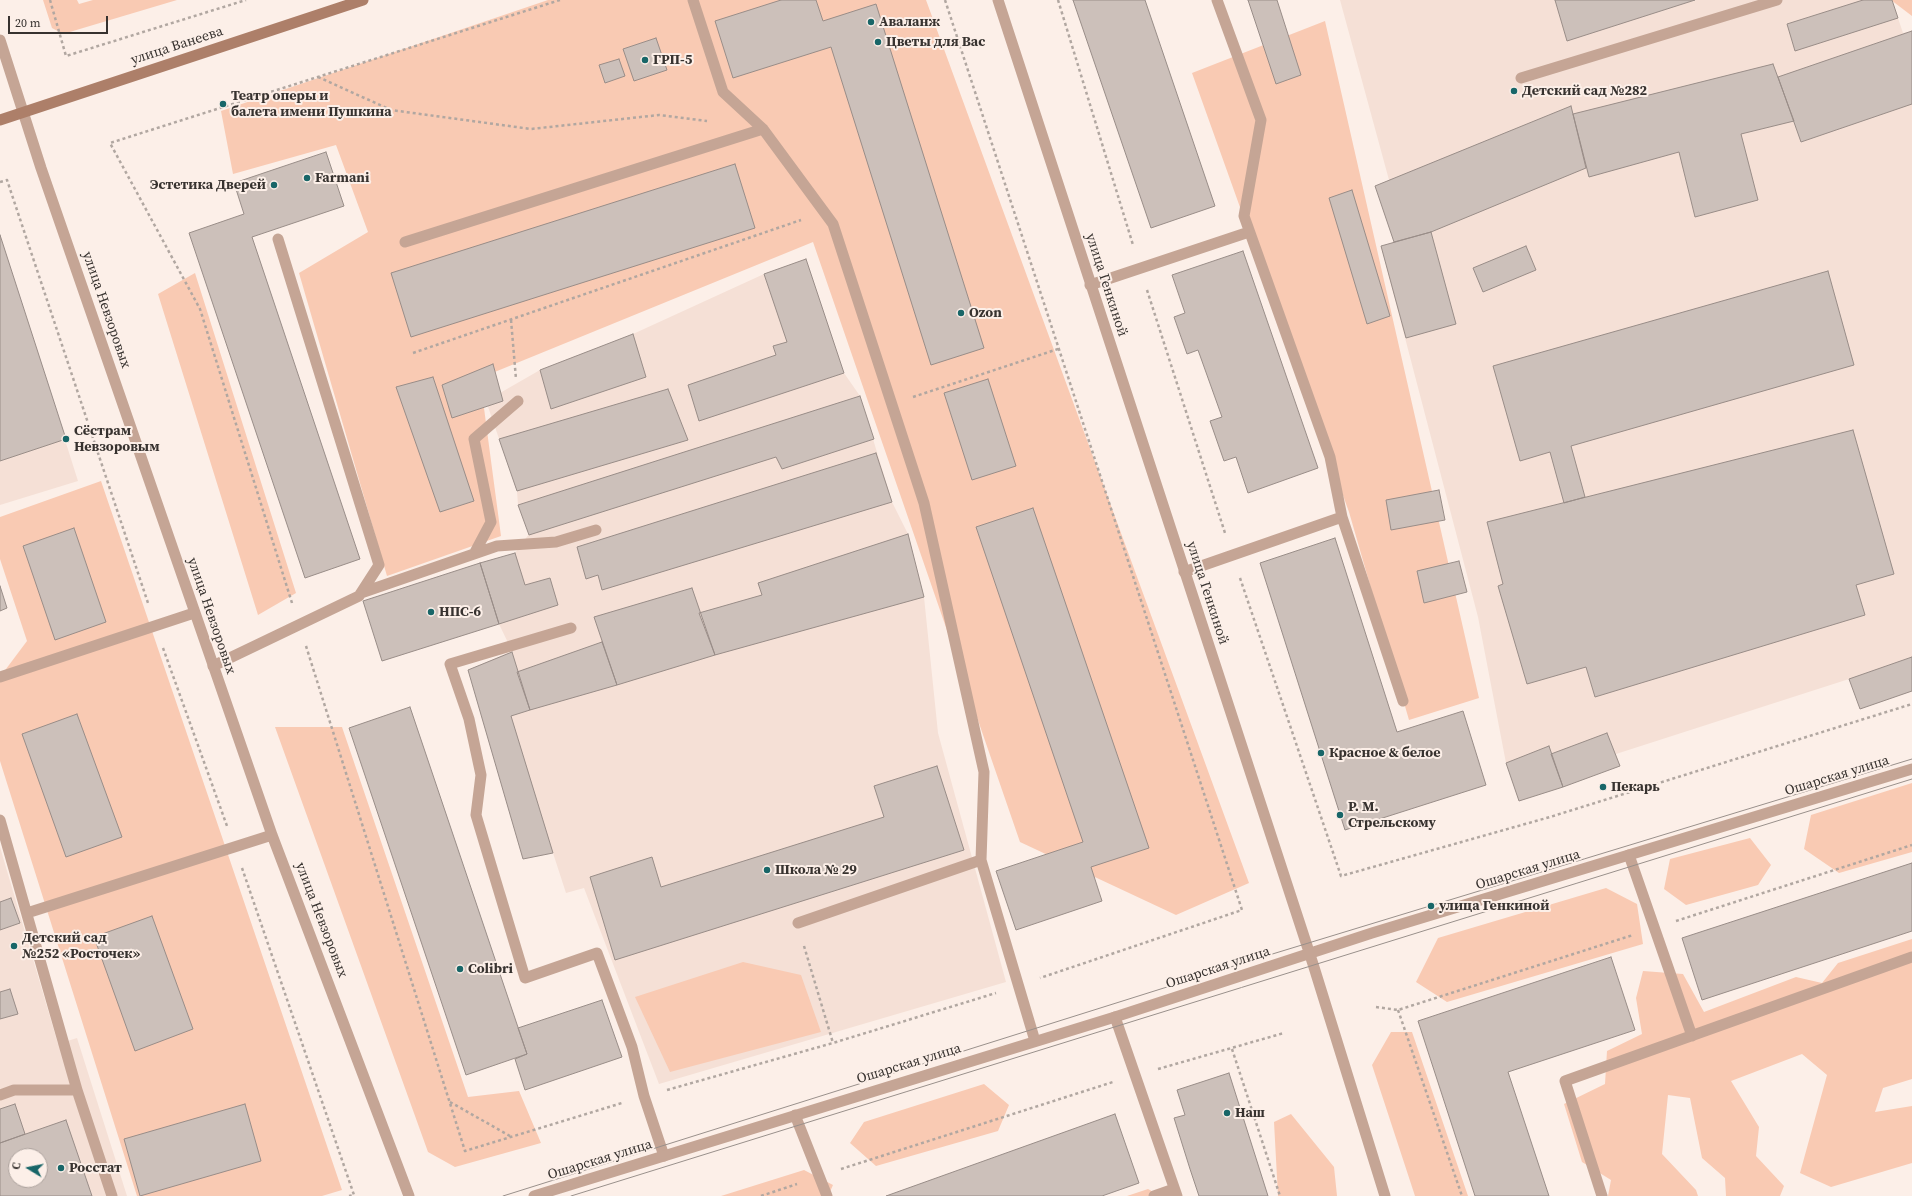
<!DOCTYPE html>
<meta charset="utf-8">
<style>
body{margin:0}
#map{position:relative;width:1912px;height:1196px;overflow:hidden;background:#fcefe8;font-family:"Source Serif 4",serif}
canvas{display:block}
.north{position:absolute;left:8px;top:1148px;width:40px;height:40px;box-sizing:border-box;background:#fcefe8;border:1px solid #ada39e;border-radius:50%;rotate:280deg;font-size:11px;font-weight:700;line-height:16px;text-align:center;color:#37322f}
.north::after{content:'';display:block;margin:auto;width:14px;height:18px;background:#186668;clip-path:polygon(50% 0,100% 100%,50% 72%,0 100%)}
.scale{position:absolute;left:8px;top:16px;width:100px;height:18px;box-sizing:border-box;border:2px solid #37322f;border-top:0;padding-left:5px;font-size:12px;line-height:14px;white-space:nowrap;color:#37322f;-webkit-text-stroke:3px #fcefe8;paint-order:stroke}
</style>
<div id="map">
<canvas width="1912" height="1196"></canvas>
<div class="north">С</div>
<div class="scale">20 m</div>
</div>
<script>
const ctx = document.querySelector('canvas').getContext('2d');
ctx.lineJoin = 'round';
function paint(path, color) {
  ctx.fillStyle = color;
  ctx.fill(path, 'evenodd');
}
function toPath(rows) {
  const path = new Path2D();
  for (const r of rows) {
    path.moveTo(r[0], r[1]);
    for (let i = 2; i < r.length; i += 2) path.lineTo(r[i], r[i + 1]);
  }
  return path;
}
function stroke(path, color, width, dash) {
  ctx.strokeStyle = color;
  ctx.lineWidth = width;
  ctx.lineCap = dash ? 'butt' : 'round';
  ctx.setLineDash(dash || []);
  ctx.stroke(path);
}
function drawText(font, color, halo, rows, align = 'center') {
  ctx.font = font + ' "Source Serif 4",serif';
  ctx.lineWidth = 4;
  ctx.setLineDash([]);
  ctx.textBaseline = 'middle';
  ctx.strokeStyle = halo;
  ctx.fillStyle = color;
  for (const [text, x, y, turn = 0] of rows) {
    ctx.save();
    ctx.translate(x, y);
    ctx.rotate((+turn || 0) * Math.PI / 180);
    ctx.textAlign = isNaN(turn) ? turn : align;
    if (halo) ctx.strokeText(text, 0, 0);
    ctx.fillText(text, 0, 0);
    ctx.restore();
  }
}
paint(toPath([
 [1340,0,1892,0,1903,33,1912,31,1912,691,1860,709,1849,679,1616,754,1620,766,1519,801,1506,763,1478,617,1381,246,1394,242,1375,186,1389,180],
 [0,235,78,481,0,505],
 [806,259,844,373,860,396,892,502,908,534,924,597,938,733,1006,982,659,1084,584,888,566,893,553,853,523,859,468,670,512,651,499,624,480,564,515,553,529,534,518,505,517,491,486,401,540,370,633,334,764,274],
 [0,847,58,1044,77,1038,127,1196,0,1196],
 [16,1156,40,1156,40,1180,16,1180]
]), '#f5e0d6');
paint(toPath([
 [43,0,77,0,79,4,93,0,177,0,63,34,52,28],
 [548,0,926,0,1249,883,1176,915,1020,842,813,242,480,378,501,536,387,576,299,273,368,232,336,145,233,174,221,111],
 [1891,0,1912,0,1912,16],
 [1325,21,1479,698,1409,720,1349,512,1192,73],
 [195,273,296,593,258,615,158,294],
 [101,481,342,1190,322,1196,137,1196,0,761,0,677,27,641,0,559,0,517],
 [275,727,342,727,468,1097,519,1091,541,1143,455,1167,428,1152],
 [1912,783,1912,852,1839,873,1804,849,1811,815],
 [1750,838,1771,865,1758,885,1686,905,1664,889,1670,859],
 [1606,888,1637,904,1643,944,1447,1002,1416,982,1438,938],
 [1912,939,1912,1079,1883,1088,1875,1112,1912,1106,1912,1163,1831,1187,1800,1173,1827,1075,1802,1054,1731,1081,1759,1127,1756,1156,1784,1186,1780,1196,1726,1196,1725,1178,1702,1158,1690,1098,1668,1095,1662,1154,1696,1190,1698,1196,1608,1196,1611,1180,1582,1162,1564,1104,1605,1084,1607,1051,1642,1034,1636,998,1643,971,1683,974,1704,1012,1796,977,1822,983,1838,963],
 [743,962,801,975,821,1032,670,1072,635,997],
 [1391,1032,1412,1032,1468,1196,1415,1196,1372,1065],
 [984,1084,1009,1105,998,1131,876,1166,850,1143,864,1122],
 [1291,1114,1334,1167,1337,1196,1278,1196,1274,1122],
 [804,1170,833,1185,828,1196,721,1196],
 [1148,1189,1161,1196,1127,1196]
]), '#f9cab3');
const building = toPath([
 [781,0,816,0,823,21,876,4,984,348,931,365,831,47,733,78,715,21,781,0],
 [1073,0,1145,0,1215,206,1151,228,1073,0],
 [1248,0,1277,0,1301,75,1276,84,1248,0],
 [1555,0,1695,0,1567,41,1555,0],
 [1863,0,1892,0,1898,18,1795,51,1787,24,1863,0],
 [1912,31,1912,104,1801,142,1778,77,1912,31],
 [656,38,667,70,634,81,623,49,656,38],
 [619,59,625,76,605,83,599,65,619,59],
 [1773,64,1794,121,1741,134,1758,200,1695,217,1679,152,1589,177,1573,114,1773,64],
 [1571,106,1586,168,1431,232,1394,242,1375,186,1571,106],
 [326,152,344,206,252,237,360,559,305,578,189,233,244,214,234,183,326,152],
 [735,164,755,228,411,337,391,273,735,164],
 [1352,190,1390,316,1367,324,1329,198,1352,190],
 [1431,232,1456,324,1406,338,1381,246,1431,232],
 [0,235,66,439,0,461,0,235],
 [1526,246,1536,270,1483,292,1473,268,1526,246],
 [1243,251,1318,468,1248,493,1236,457,1224,461,1210,421,1222,417,1198,350,1187,354,1174,317,1185,313,1172,275,1243,251],
 [806,259,844,373,699,421,688,385,776,355,773,346,787,342,764,274,806,259],
 [1828,271,1854,365,1571,446,1585,497,1564,503,1550,452,1520,461,1493,366,1828,271],
 [633,334,646,377,551,409,540,370,633,334],
 [493,364,503,401,452,418,442,385,493,364],
 [433,377,474,501,440,512,396,387,433,377],
 [988,379,1016,466,972,480,944,393,988,379],
 [668,389,688,440,517,491,499,439,668,389],
 [860,396,874,439,782,469,776,457,529,535,518,505,860,396],
 [1853,430,1894,574,1856,585,1865,615,1595,697,1586,667,1527,684,1498,586,1503,584,1487,522,1853,430],
 [876,453,892,502,602,590,598,575,586,579,577,547,876,453],
 [1439,490,1445,520,1391,530,1386,500,1439,490],
 [1033,508,1149,848,1091,867,1102,901,1016,930,996,871,1083,842,976,527,1033,508],
 [74,528,106,622,55,640,23,546,74,528],
 [908,534,924,597,715,655,699,613,762,595,758,583,908,534],
 [1335,538,1397,732,1463,711,1486,785,1345,830,1260,563,1335,538],
 [515,553,525,585,550,578,558,605,499,624,480,563,515,553],
 [1459,561,1467,592,1424,603,1417,571,1459,561],
 [480,563,499,624,382,661,363,601,480,563],
 [0,586,7,608,0,611,0,586],
 [692,588,715,655,617,685,594,617,692,588],
 [602,642,617,685,530,710,517,672,602,642],
 [512,652,530,710,511,716,553,853,523,859,468,670,512,652],
 [1912,657,1912,691,1860,709,1849,679,1912,657],
 [410,707,527,1054,466,1075,349,728,410,707],
 [77,714,122,837,66,857,22,734,77,714],
 [1607,733,1620,766,1563,787,1551,754,1607,733],
 [1549,746,1563,787,1519,801,1506,763,1549,746],
 [937,766,964,850,615,960,590,877,652,857,661,887,884,817,874,786,937,766],
 [1912,863,1912,931,1702,1000,1682,938,1912,863],
 [11,898,20,923,0,930,0,902,11,898],
 [152,916,193,1029,135,1051,94,937,152,916],
 [1611,957,1635,1030,1508,1072,1549,1196,1475,1196,1418,1021,1611,957],
 [10,989,18,1014,0,1019,0,992,10,989],
 [602,1000,622,1057,525,1090,515,1059,527,1054,518,1028,602,1000],
 [1229,1073,1268,1196,1199,1196,1190,1169,1174,1118,1185,1115,1177,1090,1229,1073],
 [15,1104,25,1134,0,1143,0,1109,15,1104],
 [245,1104,261,1161,140,1196,124,1139,245,1104],
 [1115,1114,1139,1183,1102,1196,886,1196,1115,1114],
 [66,1120,92,1196,0,1196,0,1143,66,1120],
 [16,1156,40,1156,40,1180,16,1180,16,1156]
]);
paint(building, '#ccc0ba');
stroke(building, '#998d88', 1);
stroke(toPath([
 [50,0,66,56,246,0],
 [945,0,1242,910,1040,978],
 [1058,0,1133,245],
 [318,77,391,110,531,129,659,115,707,121],
 [0,182,7,180,148,603],
 [1147,290,1225,533],
 [511,320,516,379],
 [413,353,801,220],
 [913,397,1058,349],
 [1240,578,1341,876,1550,817,1912,704],
 [292,603,200,309,110,143,560,0],
 [306,646,465,1151,622,1103],
 [163,648,227,826],
 [242,868,354,1195,349,1196],
 [1676,921,1912,845],
 [804,946,833,1043],
 [1376,1007,1398,1010,1633,935],
 [1398,1010,1462,1196],
 [1232,1049,1280,1196],
 [1158,1069,1284,1033],
 [667,1090,833,1043,996,993],
 [450,1102,510,1136],
 [841,1169,1113,1082],
 [761,1196,797,1184]
]), '#b1a7a1', 2.5, [3, 3]);
stroke(toPath([
 [693,0,723,92,763,129,833,224,924,503,984,772,981,860,1035,1041],
 [1217,0,1261,120,1244,216,1330,457,1342,517],
 [405,242,763,129],
 [1090,285,1249,232],
 [474,554,491,522,474,439,518,401],
 [1184,572,1342,517,1403,701],
 [361,593,497,546,556,542,596,530],
 [571,628,450,664,469,719,481,775,476,815,525,978,597,953,632,1047,644,1096,664,1156],
 [213,666,359,596,379,565,278,239],
 [1629,855,1692,1036],
 [798,923,981,860],
 [1115,1017,1177,1196],
 [795,1115,827,1196],
 [1154,1196,1174,1189],
 [1602,1196,1565,1081,1912,957]
]), '#c5a595', 11);
stroke(toPath([
 [0,40,41,168,272,835,409,1196],
 [1521,78,1777,0],
 [0,677,194,613],
 [0,820,77,1090],
 [27,913,272,835],
 [0,1095,14,1090,77,1090,112,1196]
]), '#c5a595', 11);
stroke(toPath([
 [998,0,1313,964,1385,1196],
 [534,1196,1115,1017,1372,933,1912,769]
]), '#c5a595', 11);
stroke(toPath([
 [0,120,363,0]
]), '#ad7f69', 11);
stroke(toPath([
 [503,1196,1256,959,1912,759],
 [571,1196,1912,779]
]), '#99908b', 1);
for (const [x, y, r, color] of [
 [871,22,4,"#186668"],
 [878,42,4,"#186668"],
 [645,60,4,"#186668"],
 [1514,91,4,"#186668"],
 [223,104,4,"#186668"],
 [307,178,4,"#186668"],
 [274,185,4,"#186668"],
 [961,313,4,"#186668"],
 [66,439,4,"#186668"],
 [431,612,4,"#186668"],
 [1321,753,4,"#186668"],
 [1603,787,4,"#186668"],
 [1340,815,4,"#186668"],
 [767,870,4,"#186668"],
 [1431,906,4,"#186668"],
 [14,946,4,"#186668"],
 [460,969,4,"#186668"],
 [1227,1113,4,"#186668"],
 [61,1168,4,"#186668"]
]) {
  const dot = new Path2D();
  dot.arc(x, y, r, 0, 2 * Math.PI);
  ctx.fillStyle = color;
  ctx.fill(dot);
  stroke(dot, '#fcefe8', 1.5);
}
drawText('bold 14px', '#37322f', '#fcefe8', [
 ["Аваланж",879,22],
 ["Цветы для Вас",886,42],
 ["ГРП-5",653,60],
 ["Детский сад №282",1522,91],
 ["Театр оперы и",231,96],
 ["балета имени Пушкина",231,112],
 ["Farmani",315,178],
 ["Эстетика Дверей",266,185,"right"],
 ["Ozon",969,313],
 ["Сёстрам",74,431],
 ["Невзоровым",74,447],
 ["НПС-6",439,612],
 ["Красное & белое",1329,753],
 ["Пекарь",1611,787],
 ["Р. М.",1348,807],
 ["Стрельскому",1348,823],
 ["Школа № 29",775,870],
 ["улица Генкиной",1439,906],
 ["Детский сад",22,938],
 ["№252 «Росточек»",22,954],
 ["Colibri",468,969],
 ["Наш",1235,1113],
 ["Росстат",69,1168]
], 'left');
drawText('14px', '#37322f', '#fcefe8', [
 ["улица Ванеева",177,46,-18],
 ["улица Генкиной",1106,285,72],
 ["улица Невзоровых",106,310,71],
 ["улица Генкиной",1207,593,72],
 ["улица Невзоровых",211,616,71],
 ["Ошарская улица",1837,776,-17],
 ["Ошарская улица",1528,870,-17],
 ["улица Невзоровых",321,920,69],
 ["Ошарская улица",1218,968,-18],
 ["Ошарская улица",909,1064,-17],
 ["Ошарская улица",600,1160,-17]
]);
</script>
